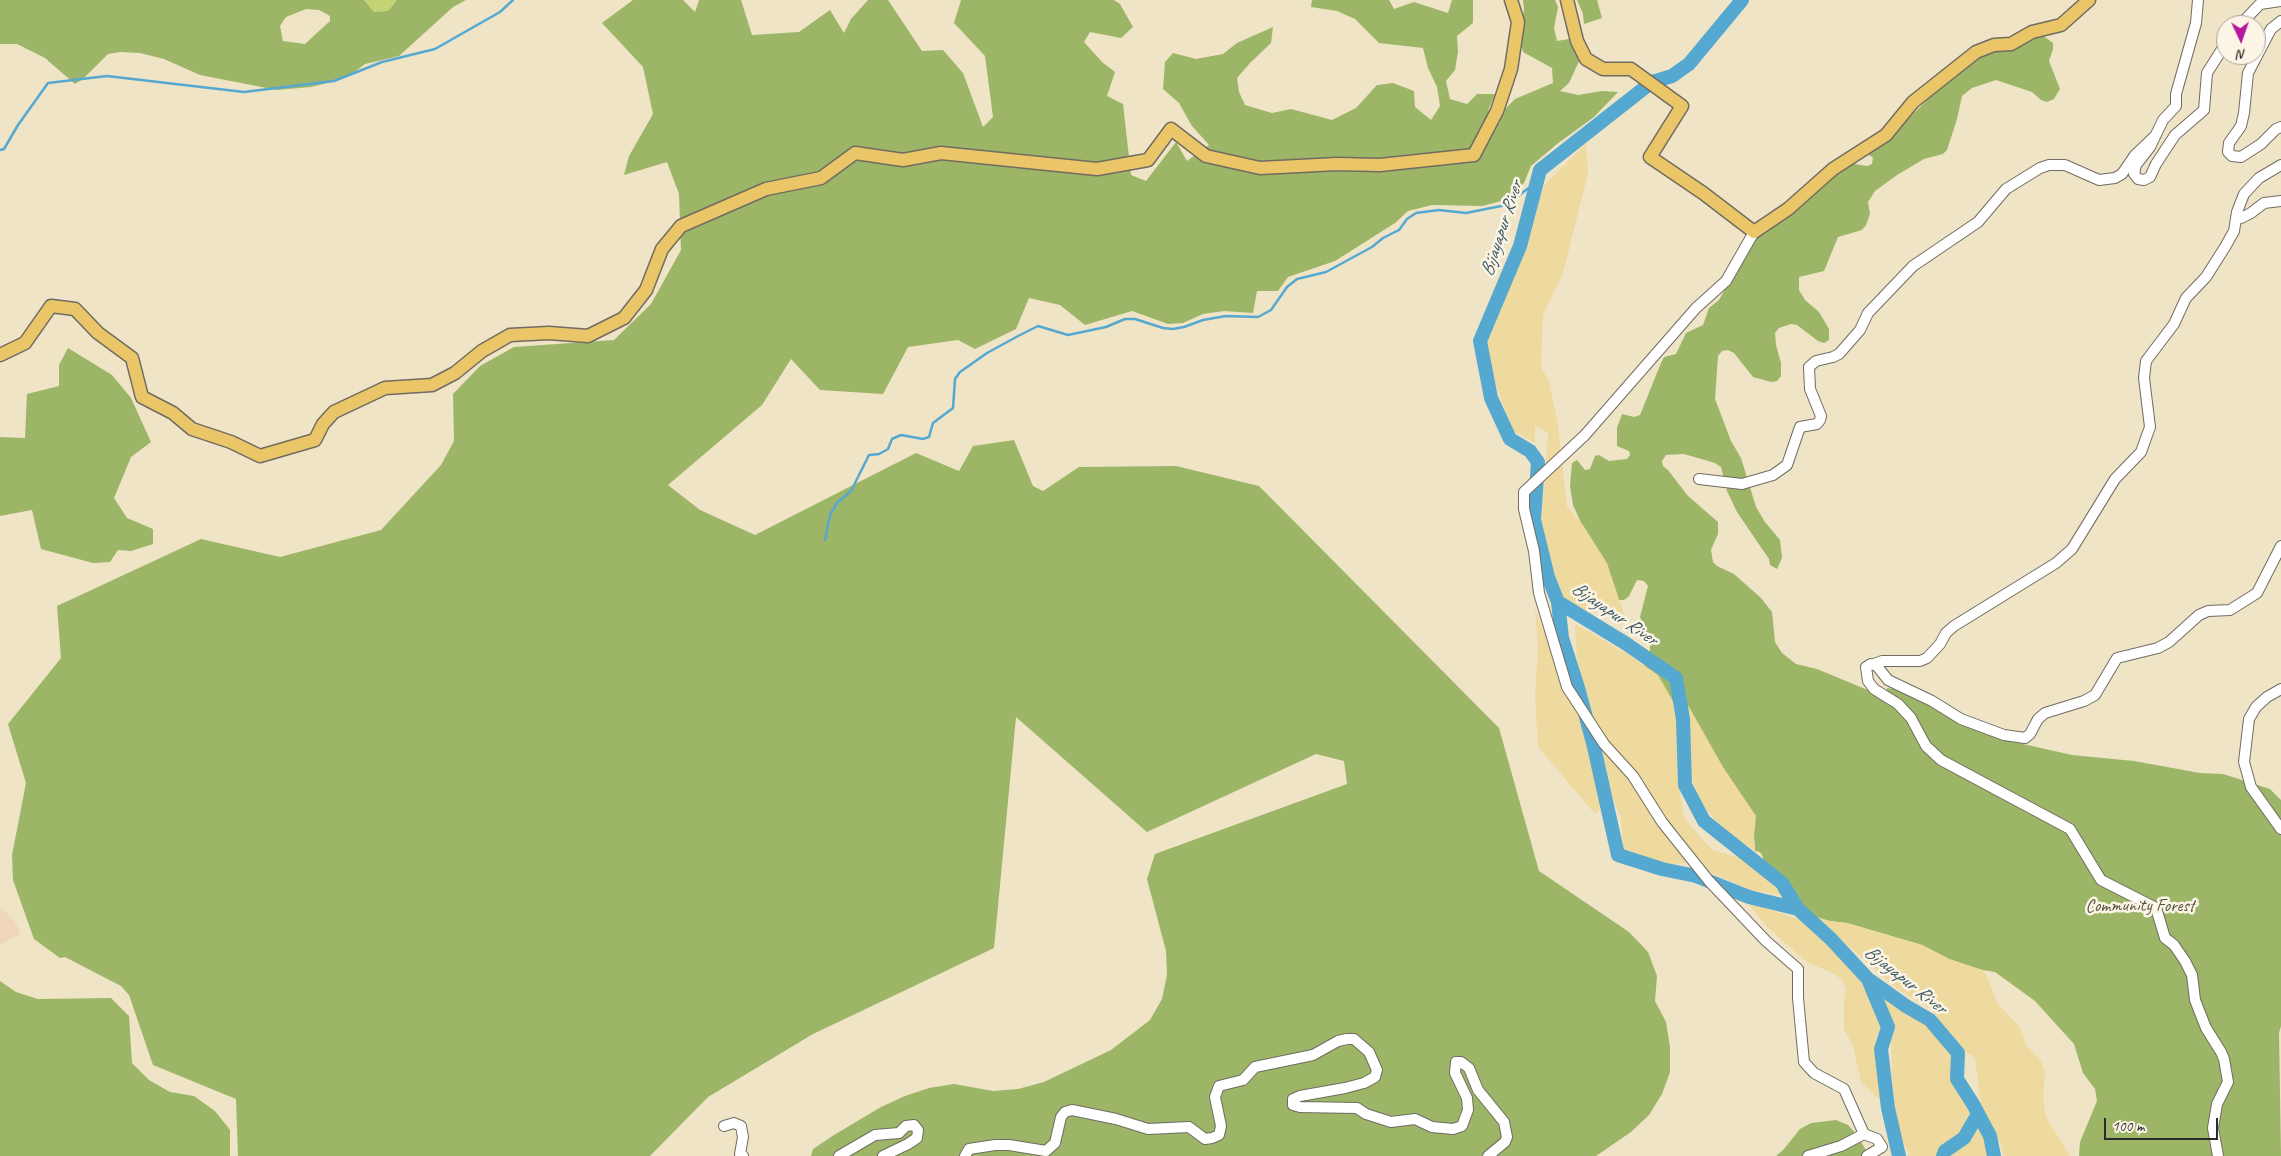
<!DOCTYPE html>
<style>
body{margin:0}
#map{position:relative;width:2281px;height:1156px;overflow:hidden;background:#f0e4c7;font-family:Caveat,sans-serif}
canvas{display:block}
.north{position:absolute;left:2216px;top:15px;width:50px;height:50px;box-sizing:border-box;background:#fcf5e5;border:1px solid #a8a49b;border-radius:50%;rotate:177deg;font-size:14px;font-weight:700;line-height:20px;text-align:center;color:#2b2b2b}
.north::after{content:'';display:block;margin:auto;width:18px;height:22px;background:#b5179e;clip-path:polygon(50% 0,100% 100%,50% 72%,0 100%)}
.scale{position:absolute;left:2104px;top:1118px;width:114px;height:22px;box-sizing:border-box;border:2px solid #2b2b2b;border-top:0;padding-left:6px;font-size:15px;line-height:18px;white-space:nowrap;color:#2b2b2b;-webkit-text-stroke:4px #fcf5e5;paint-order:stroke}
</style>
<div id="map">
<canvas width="2281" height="1156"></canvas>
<div class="north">N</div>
<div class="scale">100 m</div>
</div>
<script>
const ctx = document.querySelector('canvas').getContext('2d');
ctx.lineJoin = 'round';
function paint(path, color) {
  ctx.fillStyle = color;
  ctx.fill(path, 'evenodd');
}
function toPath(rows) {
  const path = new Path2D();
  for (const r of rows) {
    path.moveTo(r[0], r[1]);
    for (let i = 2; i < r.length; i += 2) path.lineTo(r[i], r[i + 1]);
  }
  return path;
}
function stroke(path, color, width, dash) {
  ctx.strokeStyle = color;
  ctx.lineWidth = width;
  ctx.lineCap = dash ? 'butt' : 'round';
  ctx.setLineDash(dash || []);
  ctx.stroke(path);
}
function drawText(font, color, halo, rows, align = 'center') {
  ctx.font = font + ' Caveat,sans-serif';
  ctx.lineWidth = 5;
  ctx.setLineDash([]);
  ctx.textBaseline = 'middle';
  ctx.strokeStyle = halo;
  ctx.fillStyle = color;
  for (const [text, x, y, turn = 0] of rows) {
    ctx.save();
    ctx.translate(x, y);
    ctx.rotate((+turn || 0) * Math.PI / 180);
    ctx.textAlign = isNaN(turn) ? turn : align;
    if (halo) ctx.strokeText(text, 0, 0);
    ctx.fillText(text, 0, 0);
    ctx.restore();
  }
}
paint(toPath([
 [0,907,14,920,21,934,0,945]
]), '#efd6bc');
paint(toPath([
 [364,0,397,0,388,11,374,12]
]), '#c6d374');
paint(toPath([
 [0,0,364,0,374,12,388,11,397,0,466,0,453,7,399,56,365,64,352,74,331,82,311,87,277,90,200,75,164,59,140,53,120,52,108,54,83,79,75,84,45,58,17,44,0,44],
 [306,9,319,10,330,16,330,21,305,44,283,41,280,26,286,17],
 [633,0,683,0,695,12,699,0,741,0,752,35,799,32,830,10,844,33,851,19,868,0,888,0,922,51,943,50,963,73,983,127,993,117,985,56,954,23,961,0,1114,0,1120,4,1133,27,1121,38,1090,32,1084,42,1102,62,1115,72,1107,96,1123,104,1131,175,1146,181,1176,142,1187,161,1209,145,1192,126,1179,103,1163,89,1165,62,1173,53,1196,59,1223,54,1237,43,1273,27,1271,43,1250,63,1237,78,1239,92,1245,105,1272,113,1291,109,1332,120,1356,108,1377,85,1393,83,1414,91,1415,107,1431,120,1440,106,1437,87,1428,68,1423,48,1379,43,1355,19,1337,11,1311,7,1312,0,1389,0,1394,9,1414,2,1448,13,1452,0,1473,0,1473,23,1457,36,1458,52,1455,70,1446,81,1450,99,1467,104,1477,94,1495,94,1488,111,1499,124,1506,108,1515,99,1553,83,1552,68,1523,52,1520,39,1524,9,1523,0,1555,0,1558,7,1554,28,1557,41,1569,39,1581,57,1569,83,1560,91,1578,95,1602,91,1618,92,1594,117,1557,144,1531,166,1524,183,1506,200,1482,206,1432,205,1408,211,1395,223,1335,261,1288,277,1278,291,1257,291,1253,313,1224,311,1203,314,1183,323,1168,324,1132,311,1085,325,1060,305,1029,298,1016,329,975,349,958,340,908,347,883,394,820,390,791,359,762,405,668,485,700,510,755,535,916,453,959,471,973,446,1014,440,1033,486,1043,491,1079,467,1176,466,1259,486,1499,728,1539,871,1629,932,1648,952,1657,976,1655,1001,1666,1022,1670,1047,1670,1072,1662,1094,1649,1115,1631,1132,1596,1156,811,1156,813,1149,834,1135,881,1107,905,1096,929,1088,954,1084,993,1091,1018,1089,1044,1082,1111,1050,1150,1020,1162,999,1167,975,1166,951,1147,879,1155,854,1347,784,1344,761,1316,754,1147,832,1016,717,994,948,813,1034,708,1097,650,1156,238,1156,236,1099,153,1065,129,995,121,986,65,957,60,958,34,939,13,880,12,855,26,783,8,724,61,658,57,606,201,539,280,557,381,530,441,465,454,441,453,394,480,366,514,347,614,340,651,304,681,250,679,194,667,162,624,175,629,156,653,114,643,67,602,23],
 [1577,0,1597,0,1602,18,1584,24,1583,14],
 [2042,35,2053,43,2053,49,2049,61,2060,89,2054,99,2047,102,2041,100,2032,92,1996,80,1972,88,1962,96,1957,119,1947,150,1943,154,1924,159,1897,175,1875,191,1868,202,1870,214,1866,225,1862,230,1838,237,1824,271,1799,277,1799,290,1805,300,1819,312,1829,329,1829,340,1824,343,1818,341,1797,325,1791,324,1779,328,1775,333,1776,345,1781,363,1781,376,1777,381,1771,382,1753,377,1734,353,1728,350,1722,351,1718,356,1715,399,1731,441,1741,458,1756,507,1765,522,1780,540,1782,558,1777,569,1770,565,1769,559,1737,512,1727,491,1721,467,1715,463,1684,454,1666,455,1662,461,1663,466,1668,470,1688,496,1718,522,1718,534,1711,550,1713,562,1717,566,1734,574,1761,598,1772,612,1775,642,1782,653,1796,664,1817,669,1887,698,1887,688,1900,690,1941,710,1952,719,2023,744,2072,755,2134,761,2200,773,2223,774,2270,789,2281,800,2281,1026,2279,1033,2281,1156,2079,1156,2080,1142,2097,1101,2095,1089,2083,1073,2074,1044,2035,1001,1995,972,1982,970,1949,959,1922,945,1847,923,1830,921,1800,913,1785,903,1774,883,1759,869,1763,857,1760,852,1755,851,1754,836,1644,665,1650,654,1650,641,1640,617,1648,586,1644,581,1637,580,1629,596,1624,600,1616,600,1573,505,1570,486,1572,463,1577,460,1585,470,1590,469,1595,456,1599,455,1609,461,1627,459,1630,455,1629,451,1617,446,1617,428,1622,414,1634,417,1640,415,1661,363,1664,357,1676,354,1686,333,1703,325,1709,308,1719,300,1754,238,1848,163,1867,166,1872,164,1873,158,1868,154,1871,148,1899,124,1910,117,1934,93,1972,60],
 [68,348,112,375,131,398,151,442,131,457,114,498,127,518,153,529,153,544,131,551,118,550,110,562,93,563,41,549,32,510,0,516,0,437,25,438,27,394,59,386,59,365],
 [0,981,16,992,38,999,111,998,129,1016,132,1063,149,1080,170,1092,194,1096,215,1111,230,1130,230,1156,0,1156],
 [1836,1120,1848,1125,1858,1136,1869,1156,1776,1156,1784,1149,1800,1129,1811,1123]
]), '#9cb566');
paint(toPath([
 [1586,144,1588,173,1563,273,1543,315,1541,368,1548,379,1557,418,1567,507,1583,525,1607,563,1627,623,1618,624,1607,608,1597,607,1581,613,1555,591,1538,567,1548,433,1535,425,1535,443,1513,431,1492,375,1487,339,1522,252,1544,185],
 [1535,609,1556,661,1577,701,1591,745,1592,764,1602,806,1595,814,1538,747,1535,697,1538,648],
 [1575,624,1626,653,1658,675,1680,713,1677,773,1684,818,1712,850,1741,858,1774,883,1780,895,1750,890,1689,863,1666,864,1623,851,1621,818,1609,788,1595,728,1577,666],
 [1688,705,1723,767,1756,816,1754,836,1755,851,1730,835,1714,819,1696,796,1690,765],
 [1747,902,1799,919,1865,980,1881,1024,1876,1039,1882,1102,1861,1082,1853,1046,1844,1029,1844,1001,1846,989,1841,979,1831,972,1808,963,1768,928],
 [1800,913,1830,921,1847,923,1922,945,1949,959,1982,970,1986,974,1998,1004,2020,1027,2026,1046,2040,1059,2045,1073,2043,1098,2046,1117,2070,1156,2004,1156,2002,1147,1981,1105,1975,1058,1956,1044,1931,1009,1897,989,1828,928],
 [1880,993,1936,1029,1953,1057,1955,1082,1974,1114,1958,1136,1940,1151,1938,1156,1907,1156,1910,1154,1901,1139,1896,1118,1892,1072,1891,1032],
 [1979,1125,1990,1156,1949,1156,1951,1152,1963,1146]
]), '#eeda9e');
stroke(toPath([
 [0,150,4,149,18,125,48,83,107,76,244,92,334,81,382,62,435,49,500,12,513,0],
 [825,540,830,515,837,503,851,491,869,455,879,454,888,449,892,439,901,435,923,439,929,437,933,423,953,408,955,379,960,372,987,353,1020,335,1038,326,1068,335,1106,327,1125,319,1135,319,1163,328,1173,329,1184,327,1203,320,1226,316,1258,317,1271,310,1287,287,1297,279,1326,272,1372,247,1383,238,1399,230,1407,219,1416,213,1439,210,1466,213,1506,205,1530,187,1540,170]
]), '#55a8d0', 2.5);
stroke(toPath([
 [1742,0,1689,64,1672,76,1652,82,1540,170,1520,246,1480,341,1491,398,1510,439,1530,451,1538,462,1534,520,1548,577,1558,602,1625,643,1676,678,1683,719,1685,785,1704,821,1782,883,1798,909,1831,939,1868,979,1906,1006,1930,1020,1958,1053,1957,1079,1973,1104,1990,1136,1994,1156],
 [1558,602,1562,638,1579,691,1594,747,1618,855,1662,869,1696,876,1749,897,1798,909],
 [1868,979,1888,1027,1881,1049,1888,1108,1899,1156],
 [1943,1156,1945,1151,1964,1138,1978,1114]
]), '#55a8d0', 14);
const minor = toPath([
 [2198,0,2196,23,2176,94,2176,106,2163,120,2150,147,2136,165,2134,174,2138,179,2144,180,2150,177,2156,164,2175,135,2204,110,2207,73,2226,43],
 [2281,21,2271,29,2248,73,2244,113,2241,126,2229,143,2228,152,2232,156,2241,157,2261,144,2276,129,2281,127],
 [2240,25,2260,4,2281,1],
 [2237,212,2241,218,2251,213,2264,203,2281,201],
 [1754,232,1726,281,1696,308,1585,435,1524,492,1524,509,1534,551,1539,593,1567,687,1604,744,1633,776,1662,822,1709,881,1766,941,1798,969,1798,998,1804,1062,1814,1073,1844,1089,1864,1134,1877,1139,1882,1147,1867,1156],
 [1699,479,1742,484,1773,475,1787,465,1800,427,1817,424,1820,420,1821,416,1810,389,1809,367,1816,361,1833,357,1839,354,1860,330,1868,313,1913,266,1978,222,2006,189,2040,168,2049,165,2065,165,2099,180,2115,178,2122,174,2135,155,2156,135],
 [1874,664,1882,661,1920,661,1927,658,1940,644,1946,633,1954,626,2056,563,2072,549,2115,479,2141,452,2150,427,2144,378,2146,361,2174,324,2186,298,2206,277,2225,247,2234,231,2237,212,2244,194,2259,178,2281,165],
 [2281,689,2267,697,2256,707,2249,719,2244,762,2251,787,2281,829],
 [724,1126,734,1123,741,1126,743,1137,740,1154,743,1156],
 [839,1156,875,1135,899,1133,906,1126,914,1125,918,1130,917,1138,908,1144,883,1156],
 [965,1156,969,1149,995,1145,1009,1145,1046,1151,1055,1143,1061,1117,1065,1112,1072,1110,1116,1119,1148,1129,1189,1127,1205,1139,1212,1138,1219,1135,1221,1126,1215,1097,1219,1086,1243,1080,1255,1067,1313,1055,1338,1041,1347,1039,1354,1039,1369,1052,1377,1070,1375,1077,1364,1083,1345,1088,1300,1096,1293,1099,1293,1105,1300,1107,1357,1108,1366,1114,1391,1122,1415,1119,1432,1127,1453,1129,1462,1126,1468,1110,1467,1098,1455,1073,1456,1062,1461,1062,1469,1068,1478,1090,1504,1122,1507,1137,1505,1142,1488,1156],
 [1808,1156,1841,1146,1864,1134],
 [2218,1156,2213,1128,2217,1104,2228,1082,2224,1059,2221,1052,2206,1028,2195,1000,2192,975,2185,961,2174,945,2165,938,2156,908,2101,880,2070,829,1941,760,1926,746,1911,718,1898,704,1874,689,1868,681,1866,667,1871,664,1877,666,1888,680,1932,701,1961,719,2004,735,2025,738,2030,734,2038,719,2045,713,2084,701,2095,695,2117,658,2158,648,2169,642,2199,615,2208,611,2230,610,2257,593,2281,546]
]);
const major = toPath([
 [1567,0,1577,41,1586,59,1603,69,1631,69,1682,106,1650,157,1703,193,1754,232,1788,209,1833,169,1886,135,1913,102,1976,52,1994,45,2011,44,2032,32,2061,25,2089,0],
 [0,355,25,343,51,306,75,309,98,333,132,358,142,397,173,413,192,429,231,442,260,456,315,440,323,424,334,412,385,388,432,385,455,373,482,351,510,335,549,333,588,336,624,318,646,290,662,249,681,226,766,189,821,178,855,153,903,160,941,153,1097,169,1148,160,1171,129,1206,156,1260,168,1337,164,1380,165,1474,155,1497,111,1511,69,1518,22,1511,0]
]);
stroke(minor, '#706c62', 12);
stroke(major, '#706c62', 15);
stroke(minor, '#fff', 10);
stroke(major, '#ebc669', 12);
drawText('18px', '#52553d', '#fcf5e5', [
 ["Community Forest",2140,906]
]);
drawText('italic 19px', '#3a5765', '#fcf5e5', [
 ["Bijayapur River",1502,229,-72],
 ["Bijayapur River",1614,614,34],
 ["Bijayapur River",1905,980,38]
]);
</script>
